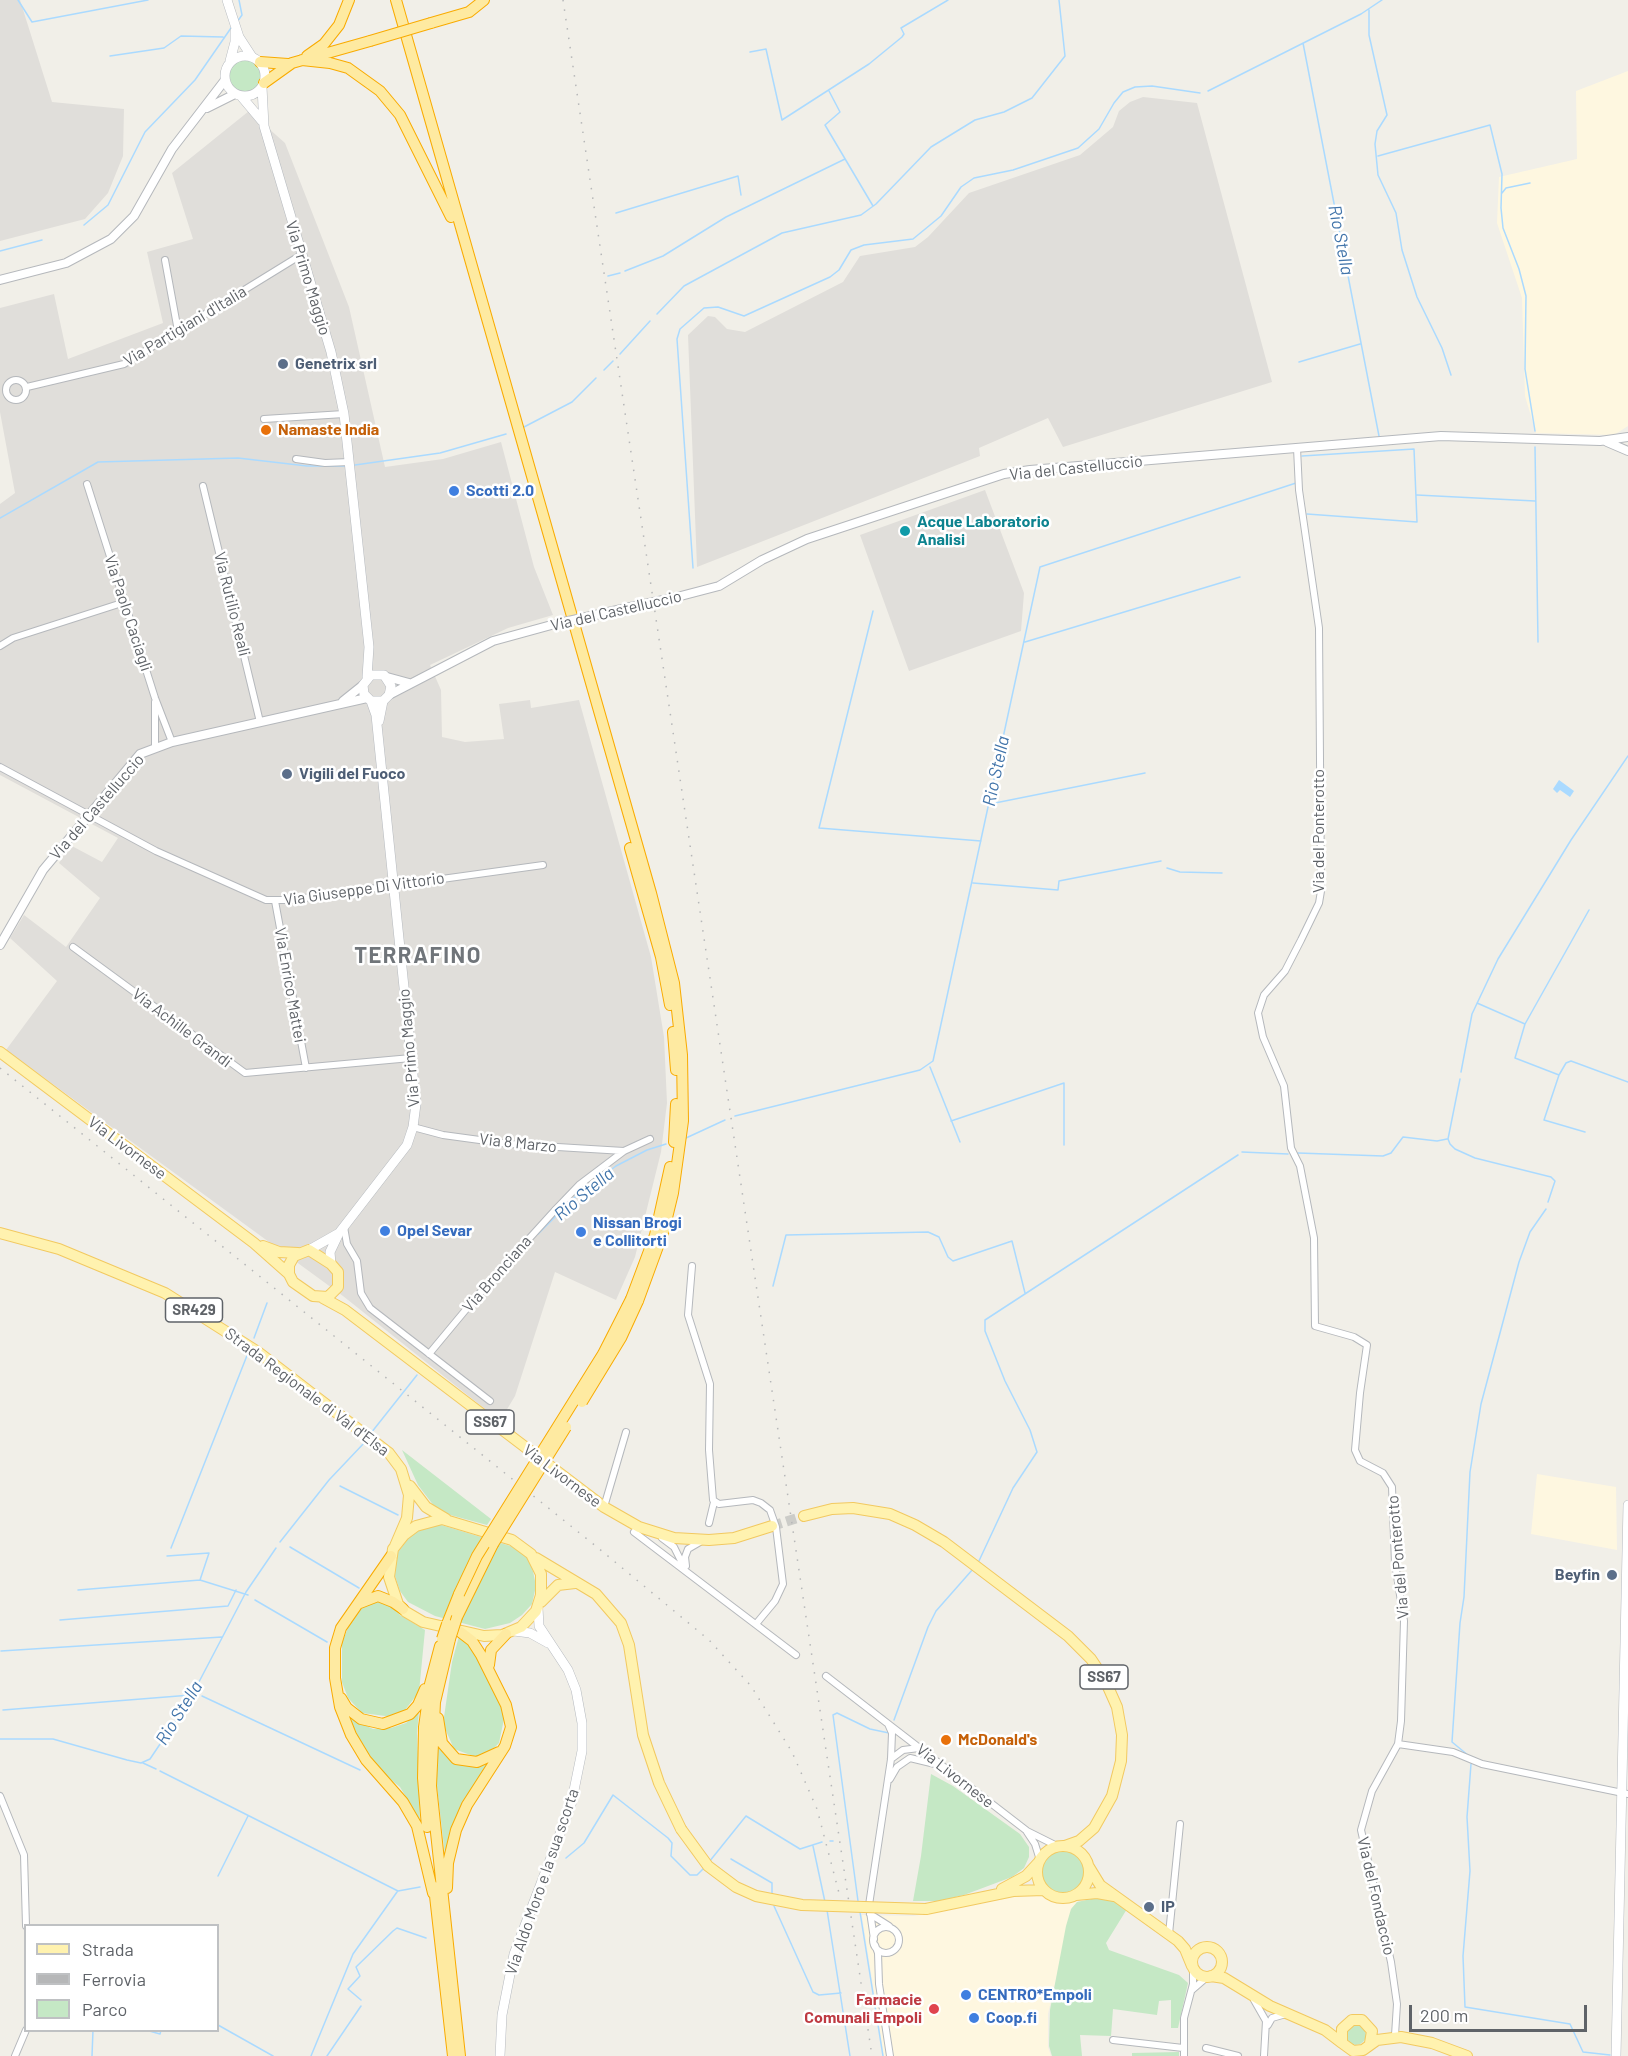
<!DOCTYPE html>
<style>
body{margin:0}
#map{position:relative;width:1628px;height:2056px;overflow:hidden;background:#f1efe8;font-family:Barlow,sans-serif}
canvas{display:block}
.legend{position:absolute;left:24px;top:1924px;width:195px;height:108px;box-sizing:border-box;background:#fff;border:2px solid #bfc1c3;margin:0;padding:8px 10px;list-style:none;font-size:18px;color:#5f6368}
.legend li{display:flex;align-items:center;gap:12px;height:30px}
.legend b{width:30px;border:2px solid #bfc1c3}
.scale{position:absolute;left:1409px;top:2005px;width:178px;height:27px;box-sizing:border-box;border:3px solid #5f6368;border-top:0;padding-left:8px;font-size:18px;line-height:21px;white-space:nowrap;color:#5f6368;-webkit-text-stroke:4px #fff;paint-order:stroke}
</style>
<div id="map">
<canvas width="1628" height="2056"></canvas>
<ul class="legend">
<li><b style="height:8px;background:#fff2af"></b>Strada</li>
<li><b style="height:8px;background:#b6b7b8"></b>Ferrovia</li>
<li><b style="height:16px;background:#c5e8c5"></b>Parco</li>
</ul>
<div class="scale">200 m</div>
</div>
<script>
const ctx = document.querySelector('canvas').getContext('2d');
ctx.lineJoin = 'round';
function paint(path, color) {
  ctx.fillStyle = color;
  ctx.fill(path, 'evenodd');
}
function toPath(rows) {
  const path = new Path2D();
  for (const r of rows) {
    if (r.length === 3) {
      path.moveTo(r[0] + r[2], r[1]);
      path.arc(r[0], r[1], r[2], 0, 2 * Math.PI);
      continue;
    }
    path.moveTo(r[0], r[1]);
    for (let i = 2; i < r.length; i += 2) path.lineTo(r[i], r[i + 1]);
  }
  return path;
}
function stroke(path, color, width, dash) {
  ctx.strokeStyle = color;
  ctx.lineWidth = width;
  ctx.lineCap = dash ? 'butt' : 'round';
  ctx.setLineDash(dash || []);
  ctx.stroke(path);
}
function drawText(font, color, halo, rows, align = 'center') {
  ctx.font = font + ' Barlow,sans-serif';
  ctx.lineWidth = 5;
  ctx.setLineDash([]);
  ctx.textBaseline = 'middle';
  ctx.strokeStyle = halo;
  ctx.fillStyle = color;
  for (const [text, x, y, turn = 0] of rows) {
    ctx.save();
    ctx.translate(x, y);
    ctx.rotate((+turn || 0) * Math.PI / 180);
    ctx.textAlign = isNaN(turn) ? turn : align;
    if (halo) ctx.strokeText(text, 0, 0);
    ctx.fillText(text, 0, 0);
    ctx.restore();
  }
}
paint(toPath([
 [1628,71,1628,426,1614,435,1536,433,1525,396,1522,298,1497,223,1499,177,1577,159,1576,91],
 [1537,1474,1616,1487,1617,1550,1531,1534],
 [1035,1893,1060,1904,1078,1901,1072,1911,1065,1939,1048,2014,1048,2047,1051,2056,884,2056,862,1915,914,1916]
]), '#fef7e0');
paint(toPath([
 [0,0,20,0,52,102,124,109,123,156,108,193,85,219,0,241],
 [1143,97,1197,103,1272,382,1063,447,1048,418,979,448,980,456,697,567,688,335,708,316,715,317,727,329,745,332,843,282,860,256,915,247,928,237,969,193,1080,155,1113,127,1119,111,1130,102],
 [249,111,285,143,349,307,385,467,443,459,501,442,534,567,553,615,508,628,430,665,441,690,442,737,465,742,504,739,499,704,530,700,531,708,579,700,651,957,664,1037,667,1103,661,1152,635,1257,616,1300,555,1272,515,1396,500,1421,343,1296,6,1050,57,981,10,938,24,915,66,947,100,898,59,863,70,845,102,862,118,838,0,775,0,504,15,493,0,412,0,308,54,294,68,359,163,323,147,252,193,239,172,173],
 [985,490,1024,593,1021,631,909,671,860,535]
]), '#e0deda');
paint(toPath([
 [245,76,17],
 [402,1450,491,1519,487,1525,443,1513,434,1506,418,1485],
 [438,1524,517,1548,526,1555,533,1571,536,1586,532,1604,522,1615,510,1623,485,1629,435,1616,408,1602,400,1591,395,1576,396,1555,413,1532],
 [376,1599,392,1605,400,1615,425,1630,419,1692,405,1710,393,1717,362,1713,348,1698,342,1682,342,1643,351,1620,362,1605],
 [459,1636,470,1643,500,1699,504,1719,499,1743,489,1753,476,1757,454,1749,443,1724,452,1662],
 [419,1711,417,1733,420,1820,400,1787,381,1772,360,1742,348,1712,358,1722,373,1729,391,1728,406,1723],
 [437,1742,443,1753,455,1764,481,1766,491,1762,464,1799,450,1830,445,1855,437,1787],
 [931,1774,953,1786,1020,1834,1029,1847,1029,1857,1024,1868,1012,1877,964,1895,939,1901,913,1901,921,1856],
 [1063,1872,22],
 [1096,1898,1118,1902,1127,1909,1106,1943,1109,1950,1179,1975,1188,1983,1178,2028,1171,2028,1171,2000,1159,2001,1157,2015,1113,2009,1111,2036,1080,2035,1082,2056,1052,2056,1049,2046,1050,2010,1066,1926,1071,1909,1077,1902],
 [1356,2035,10],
 [1179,2052,1179,2056,1132,2056,1132,2053]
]), '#c5e8c5');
paint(toPath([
 [1559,780,1574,791,1570,797,1560,790,1557,793,1553,789]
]), '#aadaff');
stroke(toPath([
 [18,0,32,22,148,0],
 [1369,10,1369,35,1387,115,1377,131,1375,144,1378,175,1396,213,1402,250,1417,297,1442,348,1451,375],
 [237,22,242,15,239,0],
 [1303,43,1379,436],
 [750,52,766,49,782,120,869,64,902,37,904,34,901,28,948,0],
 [110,56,164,48,181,36,223,37],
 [829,91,840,112,825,125,873,206],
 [1208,91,1361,14,1382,0],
 [1378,156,1490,125,1502,174,1501,208,1503,228,1519,269,1526,296,1525,369,1535,431],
 [1502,193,1506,188,1530,183],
 [616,213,738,176,741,195],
 [84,225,108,205,145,132,195,80,231,28],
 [0,251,42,240],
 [625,271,663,256,726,217,845,159],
 [608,276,620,273],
 [657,314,684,286,782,233,861,215,876,204,931,147,975,120,1004,112,1032,98,1065,56,1059,0],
 [620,354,650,321],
 [1299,362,1360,344],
 [604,370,613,361],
 [524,427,572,402,596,378],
 [1535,447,1538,642],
 [1302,456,1414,449,1417,522,1307,514],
 [355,465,440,453,506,434],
 [1417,495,1535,501],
 [0,518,98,462,238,458,307,466,345,466],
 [693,568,677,339,680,329,704,308,718,307,744,316,830,277,839,270,851,250,864,245,913,239,941,216,961,187,974,178,1013,170,1078,148,1099,129,1114,103,1123,92,1135,87,1152,86,1200,93],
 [873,611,819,828,981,841],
 [1025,642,1240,577],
 [990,804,1145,773],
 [1167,868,1180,872,1222,873],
 [973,883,1058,890,1059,881,1161,861],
 [1477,1003,1525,1024,1515,1058,1559,1075,1566,1063,1571,1061,1628,1082],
 [1525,1024,1589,910],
 [930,1067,960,1142],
 [1461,1072,1472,1014,1498,959,1571,840,1628,756],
 [1559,1075,1544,1120,1585,1132],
 [1460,1079,1448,1139,1450,1144,1455,1149,1475,1158,1551,1177,1555,1181,1548,1202],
 [735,1116,920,1070,933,1061,1040,567,1296,483],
 [951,1121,1064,1083,1064,1145],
 [686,1138,725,1120],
 [1242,1152,1288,1154],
 [1298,1153,1383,1156,1391,1153,1403,1137,1437,1141,1447,1139],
 [538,1234,576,1196,616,1166,647,1150,666,1144],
 [773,1286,786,1235,928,1232,939,1237,948,1257,953,1261,1012,1241,1025,1293],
 [254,1338,267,1303],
 [371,1433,417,1375],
 [340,1486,398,1515],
 [280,1542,329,1480,365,1442],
 [290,1547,359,1588],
 [171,1548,248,1353],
 [167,1556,209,1553,200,1580],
 [978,1563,1013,1488,1037,1452,1030,1430,1005,1381,985,1331,985,1320,1238,1155],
 [78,1590,200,1580,248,1595],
 [255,1600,327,1642],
 [60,1620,228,1606,236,1590],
 [1,1651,222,1637],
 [202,1696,360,1770],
 [3,1710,191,1695],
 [894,1720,928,1627,936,1611,973,1569],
 [0,1739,53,1739,127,1760,141,1763,150,1759,189,1701,246,1592,276,1548],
 [1469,1756,1452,1742,1460,1623,1464,1597,1470,1472,1481,1404,1519,1262,1530,1232,1546,1209],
 [143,1763,156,1769],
 [1471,1764,1467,1817,1470,1871,1463,1956,1465,2007,1570,2024,1583,2052,1610,2055],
 [160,1771,398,1891,420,1887],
 [830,1841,833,1841],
 [813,1846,825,1902],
 [566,1858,584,1843,613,1795,668,1838,672,1843,671,1856,690,1875,697,1875,704,1868],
 [731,1859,772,1883,772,1895],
 [709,1862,746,1816,800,1849,822,1842],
 [218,1876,248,1816],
 [858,1901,833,1715,837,1713,870,1729,889,1733],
 [774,1906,813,1992,819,1995,841,1993],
 [827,1910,850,2056],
 [860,1912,883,2056],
 [361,2000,348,1989,360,1976,356,1967,393,1931,397,1928,426,1938],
 [218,2025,273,2056],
 [146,2030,160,2034,161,2030],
 [92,2056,93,2030],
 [311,2056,353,1954,397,1892],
 [327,2056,361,2006]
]), '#aadaff', 1.5);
stroke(toPath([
 [772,1526,804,1516]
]), '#ccccc8', 10, [10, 5]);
const minor = toPath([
 [165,260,178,331],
 [16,390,10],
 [27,387,124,364,301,255],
 [264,419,344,414],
 [1297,448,1299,490,1319,628,1321,891,1319,903,1301,940,1285,971,1264,995,1258,1013,1263,1037,1284,1086,1291,1148,1300,1166,1314,1238,1315,1326,1354,1337,1367,1345,1360,1393,1355,1450,1360,1461,1383,1473,1392,1487,1395,1563,1404,1621,1401,1721,1398,1744,1372,1791,1361,1830,1391,1962,1397,2004,1395,2035],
 [296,459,325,463,350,462],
 [87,484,155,698,172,742],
 [203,486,260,722],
 [0,646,13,638,125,602],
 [155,702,155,747],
 [0,767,156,851,266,900,290,900,543,865],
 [275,901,306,1068],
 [73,947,245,1073,411,1058],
 [413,1127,443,1135,509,1144,574,1148,624,1151,650,1139],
 [344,1227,347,1244,357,1261,361,1293,370,1308,490,1401],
 [692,1266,688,1315,710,1384,709,1450,713,1500,719,1504,753,1500,761,1503,770,1510,776,1527,783,1584,775,1601,756,1624],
 [429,1354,478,1295,556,1209,579,1185,624,1151],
 [604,1507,626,1432],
 [709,1523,714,1502],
 [634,1532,796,1655],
 [662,1538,674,1547,684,1567],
 [686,1566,685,1557,688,1549,700,1542],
 [826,1676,1027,1831,1057,1846],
 [1398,1744,1453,1752,1482,1764,1628,1794],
 [891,1759,903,1750,919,1748],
 [890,1779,897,1767,910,1758,935,1764],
 [0,1796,24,1855,26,1926],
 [1027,1832,1035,1844,1040,1860],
 [870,1914,889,1926],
 [886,1940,13],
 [1169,1934,1180,1824],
 [874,1939,869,1905,891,1759,892,1733,888,1724],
 [875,1945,878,1953,879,1984,890,2056],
 [1192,1990,1207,1977],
 [1254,2000,1266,2021,1264,2056],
 [1268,2025,1272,2018,1286,2014],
 [1113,2040,1183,2048],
 [1206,2048,1238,2056],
 [15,2056,26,2030],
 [1184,2056,1184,2018,1193,1984,1193,1968]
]);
const tertiary = toPath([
 [207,108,235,94],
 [0,280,66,263,111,239,134,216,172,149,225,80],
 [1607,442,1628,451],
 [673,598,719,586,762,560,807,539,1004,474,1030,470,1441,436,1600,441,1628,437],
 [582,618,635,606],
 [387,677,409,683],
 [389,695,493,641,555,624],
 [343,701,363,685],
 [0,945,43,870,140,754,172,742,367,698]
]);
const secondary = toPath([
 [227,0,239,37,252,57],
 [245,76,20],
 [230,61,235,42,235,31],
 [262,87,264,126,331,352,344,414,369,647,367,677],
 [241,96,262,121],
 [379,721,383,701,389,695,391,686,384,675,371,675,363,685,364,694,371,701,383,701],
 [309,1250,339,1233],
 [331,1264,330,1252,339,1233,407,1145,413,1127,416,1104,376,715,371,701],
 [514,1631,530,1633,548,1643],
 [500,2056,502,2015,514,1954,571,1805,582,1751,582,1723,576,1690,568,1670,539,1626,538,1608],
 [1616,2056,1628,1505]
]);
const primary = toPath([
 [0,1052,254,1243,289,1274],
 [0,1233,59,1249,165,1293,258,1352,389,1453,401,1469,409,1495,407,1518,395,1546],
 [263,1246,279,1252,298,1253],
 [309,1250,331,1264,338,1272,338,1287,328,1297,313,1296,293,1282,289,1274,289,1265,294,1256,309,1250],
 [323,1298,345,1310,604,1507,639,1527,674,1538,709,1540,734,1538,772,1526],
 [410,1486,426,1507,446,1519],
 [804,1516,832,1509,853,1508,890,1514,915,1525,944,1542,1068,1636,1091,1659,1105,1680,1117,1707,1122,1735,1121,1761,1112,1796,1094,1828,1079,1841,1065,1846],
 [442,1519,512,1540,531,1554,541,1574,541,1595,536,1611,521,1627,502,1635,484,1636,423,1622,406,1612,398,1604,389,1577,393,1549,404,1535,416,1526,442,1519],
 [536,1558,596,1594,621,1623,629,1645,643,1735,659,1783,681,1829],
 [541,1602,558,1585,575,1583],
 [1063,1872,26],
 [1089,1867,1100,1885,1178,1941,1185,1949,1192,1966],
 [1002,1889,1026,1876,1038,1863],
 [1076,1895,1097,1893,1114,1896],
 [926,1909,1013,1891,1044,1890],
 [1207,1962,15],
 [1211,1976,1224,1978,1270,2006,1325,2030,1342,2043],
 [1370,2043,1372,2031,1362,2020,1352,2020,1342,2029,1342,2043,1353,2051,1363,2050,1377,2040,1401,2037,1432,2043,1467,2056]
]);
const trunk = toPath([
 [396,0,651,893,674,983,682,1055,683,1121,673,1193,664,1230,638,1301],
 [431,23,469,12,484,0],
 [307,56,324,44,339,25,349,0],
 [302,60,330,63,348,68,380,91,400,115,451,217],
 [260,62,288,64],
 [264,83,292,63,370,41],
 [630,848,661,957,670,1005],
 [673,1032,676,1070],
 [674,1142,676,1104],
 [631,1299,655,1235,670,1167],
 [391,1556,341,1628,335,1648,335,1678,340,1707,351,1735,366,1760,403,1802,417,1826,433,1893],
 [360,1603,378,1596,393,1602,403,1609],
 [457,1617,493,1544],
 [447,1624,459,1594],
 [450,1639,435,1702,431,1786,460,2056],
 [489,1665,491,1650,506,1634],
 [341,1698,347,1708,361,1719,383,1724,410,1714,418,1705,425,1689],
 [438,1718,442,1743,456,1759,477,1762,499,1752],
 [427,1827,423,1778,424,1727,430,1684,440,1646],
 [434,1887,453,2056],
 [447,1888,448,1863,456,1830,467,1805,505,1746,511,1727,506,1705,481,1655,472,1641,459,1631]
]);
stroke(minor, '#b5b8bc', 8);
stroke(tertiary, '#b5b8bc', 10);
stroke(secondary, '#b6babf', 10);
stroke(primary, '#f2c960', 12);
stroke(trunk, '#f9ab00', 12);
stroke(minor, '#fff', 6);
stroke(tertiary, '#fff', 8);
stroke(secondary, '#fff', 9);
stroke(primary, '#fff2af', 10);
stroke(trunk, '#feeaa1', 10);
stroke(toPath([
 [563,0,872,2056],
 [0,1068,597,1547,709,1640,751,1686,792,1752,817,1809,839,1893]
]), '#b6b7b8', 1.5, [1.5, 8]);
const tertiaryBridge = toPath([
 [635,606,673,598],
 [555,624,582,618]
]);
const primaryBridge = toPath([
 [681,1829,708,1866,736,1887,756,1896,802,1905,926,1909]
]);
const trunkBridge = toPath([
 [370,41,431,23],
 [582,1402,621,1338,638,1301],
 [493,1544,566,1427],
 [459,1594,477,1556,603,1354,631,1299],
 [442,1639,447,1624],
 [450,1639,457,1617]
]);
stroke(tertiaryBridge, '#b5b8bc', 10, []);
stroke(primaryBridge, '#f2c960', 12, []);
stroke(trunkBridge, '#f9ab00', 12, []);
stroke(tertiaryBridge, '#fff', 8);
stroke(primaryBridge, '#fff2af', 10);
stroke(trunkBridge, '#feeaa1', 10);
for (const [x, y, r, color] of [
 [283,364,6,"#5c6f8a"],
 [266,430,6,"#e8710a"],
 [454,491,6,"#3f7fe0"],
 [905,531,6,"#0f9aa8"],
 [287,774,6,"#5c6f8a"],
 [385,1231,6,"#3f7fe0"],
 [581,1232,6,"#3f7fe0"],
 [1612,1575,6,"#5c6f8a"],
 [946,1740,6,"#e8710a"],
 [1149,1907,6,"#5c6f8a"],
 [966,1995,6,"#3f7fe0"],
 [934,2009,6,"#e0444e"],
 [974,2018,6,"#3f7fe0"]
]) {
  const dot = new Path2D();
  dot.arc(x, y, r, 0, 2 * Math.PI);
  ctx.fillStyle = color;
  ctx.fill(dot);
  stroke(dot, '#fff', 2);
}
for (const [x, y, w] of [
 [194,1310,57],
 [490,1422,48],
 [1104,1677,48]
]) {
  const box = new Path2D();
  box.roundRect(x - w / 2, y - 12, w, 24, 4.5);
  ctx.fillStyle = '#fff';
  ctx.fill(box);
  stroke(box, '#5f6368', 1.5);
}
drawText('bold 15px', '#5f6368', null, [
 ["SR429",194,1310],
 ["SS67",490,1422],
 ["SS67",1104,1677]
]);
drawText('16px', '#5f6368', '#fff', [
 ["Via Primo Maggio",308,278,73],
 ["Via Partigiani d'Italia",185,326,-31],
 ["Via del Castelluccio",1076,468,-6],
 ["Via Rutilio Reali",232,604,76],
 ["Via del Castelluccio",616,611,-13],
 ["Via Paolo Caciagli",128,613,72],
 ["Via del Castelluccio",97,807,-49],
 ["Via del Ponterotto",1319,831,-90],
 ["Via Giuseppe Di Vittorio",364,889,-8],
 ["Via Enrico Mattei",290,985,80],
 ["Via Achille Grandi",182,1028,37],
 ["Via Primo Maggio",409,1048,-95],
 ["Via 8 Marzo",518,1143,6],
 ["Via Livornese",127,1148,37],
 ["Via Bronciana",497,1274,-49],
 ["Strada Regionale di Val d'Elsa",307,1392,37],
 ["Via Livornese",562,1476,37],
 ["Via del Ponterotto",1398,1557,-95],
 ["Via Livornese",955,1776,38],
 ["Via Aldo Moro e la sua scorta",542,1882,-71],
 ["Via del Fondaccio",1376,1896,77]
]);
drawText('bold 16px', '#4e5e75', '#fff', [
 ["Genetrix srl",295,364],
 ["Vigili del Fuoco",299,774],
 ["Beyfin",1600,1575,"right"],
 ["IP",1161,1907]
], 'left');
drawText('bold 16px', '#c56008', '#fff', [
 ["Namaste India",278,430],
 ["McDonald's",958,1740]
], 'left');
drawText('bold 16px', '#366cbe', '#fff', [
 ["Scotti 2.0",466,491],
 ["Nissan Brogi",593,1223],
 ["e Collitorti",593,1241],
 ["Opel Sevar",397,1231],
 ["CENTRO*Empoli",978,1995],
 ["Coop.fi",986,2018]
], 'left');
drawText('bold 16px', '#0d838f', '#fff', [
 ["Acque Laboratorio",917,522],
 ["Analisi",917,540]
], 'left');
drawText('bold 16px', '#be3a42', '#fff', [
 ["Farmacie",922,2000],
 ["Comunali Empoli",922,2018]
], 'right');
drawText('italic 18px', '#4174aa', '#fff', [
 ["Rio Stella",1341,240,79],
 ["Rio Stella",996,771,-78],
 ["Rio Stella",584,1194,-40],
 ["Rio Stella",179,1713,-58]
]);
ctx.letterSpacing = '1.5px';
drawText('bold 22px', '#70757a', '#fff', [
 ["TERRAFINO",418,956]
]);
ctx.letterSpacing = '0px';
</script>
